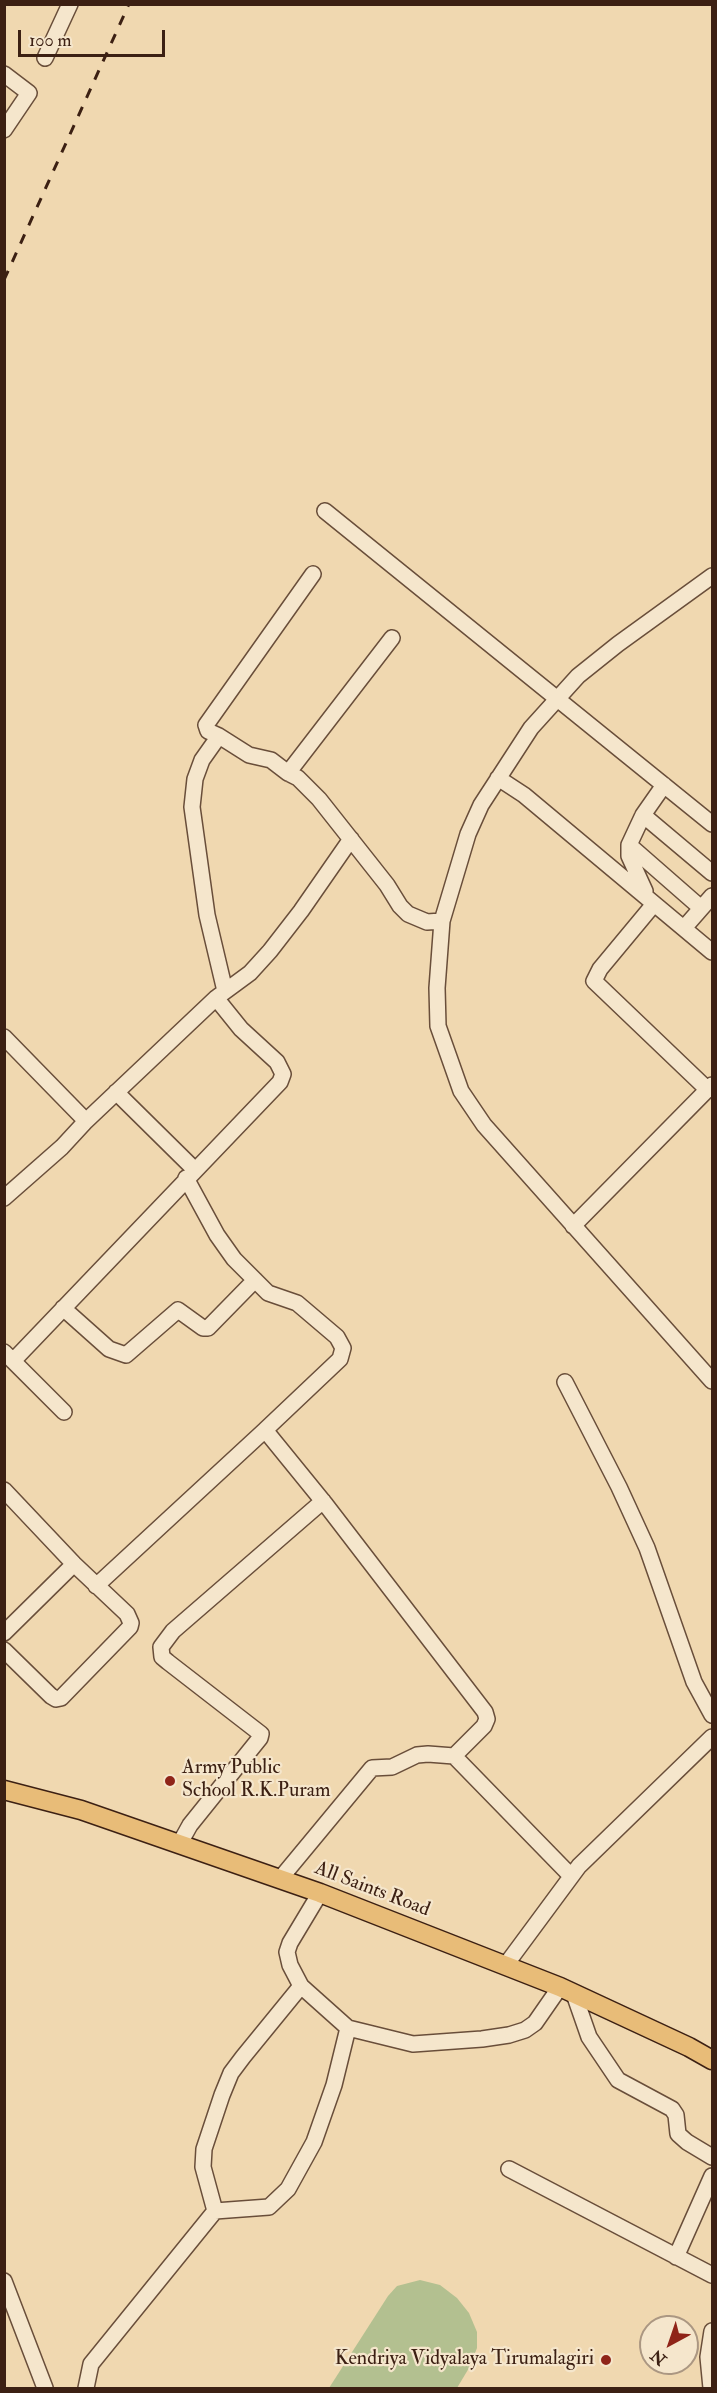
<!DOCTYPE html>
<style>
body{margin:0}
#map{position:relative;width:717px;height:2393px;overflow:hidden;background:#f0d8b0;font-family:"IM FELL Double Pica",serif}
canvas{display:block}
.frame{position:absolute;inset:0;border:6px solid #3c2013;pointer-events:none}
.north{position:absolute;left:639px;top:2315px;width:60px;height:60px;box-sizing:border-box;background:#f5e6cc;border:2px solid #ab9782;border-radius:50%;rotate:220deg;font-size:16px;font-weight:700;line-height:24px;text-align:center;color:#3c2013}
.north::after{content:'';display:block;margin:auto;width:21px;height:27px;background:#8f2418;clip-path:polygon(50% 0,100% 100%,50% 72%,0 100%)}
.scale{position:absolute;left:18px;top:30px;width:147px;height:27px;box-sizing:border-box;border:3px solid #3c2013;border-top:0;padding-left:8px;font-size:18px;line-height:21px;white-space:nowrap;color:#3c2013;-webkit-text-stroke:4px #f5e6cc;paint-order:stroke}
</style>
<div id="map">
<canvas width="717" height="2393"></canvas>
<div class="frame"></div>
<div class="north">N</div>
<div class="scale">100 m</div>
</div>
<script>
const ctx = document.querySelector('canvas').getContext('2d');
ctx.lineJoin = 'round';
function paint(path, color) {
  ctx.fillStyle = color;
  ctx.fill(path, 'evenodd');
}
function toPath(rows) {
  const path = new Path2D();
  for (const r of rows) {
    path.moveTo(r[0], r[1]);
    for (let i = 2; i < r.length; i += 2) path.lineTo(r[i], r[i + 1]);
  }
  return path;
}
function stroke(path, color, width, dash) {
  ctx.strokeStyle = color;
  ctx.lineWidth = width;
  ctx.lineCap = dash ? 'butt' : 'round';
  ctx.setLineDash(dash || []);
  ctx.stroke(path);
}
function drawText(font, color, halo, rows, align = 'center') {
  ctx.font = font + ' "IM FELL Double Pica",serif';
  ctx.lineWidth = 4.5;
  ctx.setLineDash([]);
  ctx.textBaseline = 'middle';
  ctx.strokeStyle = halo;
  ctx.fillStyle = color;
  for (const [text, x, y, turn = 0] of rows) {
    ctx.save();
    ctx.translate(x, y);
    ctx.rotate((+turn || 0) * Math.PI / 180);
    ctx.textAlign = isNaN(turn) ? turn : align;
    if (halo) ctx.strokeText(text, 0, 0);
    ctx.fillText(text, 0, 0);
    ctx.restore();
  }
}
paint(toPath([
 [420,2280,440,2285,457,2298,469,2313,477,2332,477,2348,469,2368,457,2388,329,2388,388,2296,397,2286]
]), '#b3c090');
const minor = toPath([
 [45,58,70,4],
 [4,74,29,93,4,130],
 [325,511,712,824],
 [712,576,618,644,578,676,531,728,481,805,468,834,442,921,437,988,438,1026,449,1057,461,1091,484,1125,712,1381],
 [219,736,249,755,271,760,288,773,392,638],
 [288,773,298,778,319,799,387,885,400,906,408,914,427,922,442,921],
 [498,778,524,795,712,952],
 [643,815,712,873],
 [629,845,701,908],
 [645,891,629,856,629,845,643,815,664,785],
 [654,904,600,969,594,981,708,1090],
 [684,928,712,896],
 [225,991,207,915,192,807,195,779,202,760,219,736,208,731,206,725,313,574],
 [4,1037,86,1121],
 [116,1092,194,1169],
 [186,1178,217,1235,234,1259,268,1293,297,1303,337,1337,343,1348,340,1359,265,1430],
 [4,1198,62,1147,86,1121,216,998,250,973,270,951,301,911,351,839],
 [573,1226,712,1085],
 [63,1308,109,1349,126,1355,178,1310,203,1328,208,1328,255,1280],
 [4,1352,64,1412],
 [13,1361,280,1082,283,1074,277,1062,241,1029,216,998],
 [565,1382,619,1487,647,1548,694,1682,712,1715],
 [4,1490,74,1564,127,1614,131,1623,130,1627,61,1698,56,1699,51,1696,4,1650],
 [96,1586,265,1430,326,1505,485,1712,487,1719,484,1726,454,1756],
 [4,1633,74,1564],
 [180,1843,190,1825,260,1738,261,1734,168,1662,162,1657,161,1647,173,1631,323,1501],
 [280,1879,372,1768,392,1767,417,1755,428,1754,454,1756,571,1876],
 [320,1893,290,1943,287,1952,290,1965,301,1986,348,2028,413,2044,482,2039,509,2035,525,2030,535,2023,560,1987],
 [505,1966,579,1866,712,1737],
 [574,1994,589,2037,618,2080,672,2109,676,2115,678,2134,687,2142,712,2157],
 [509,2169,712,2275],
 [215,2211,269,2207,288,2189,314,2142,334,2085,348,2028],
 [676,2257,712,2176],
 [4,2281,45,2388],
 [86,2388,91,2364,215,2211,203,2167,204,2149,222,2095,231,2073,243,2057,301,1986],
 [711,2388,708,2357,712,2331]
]);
const major = toPath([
 [4,1790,81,1810,320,1893,560,1987,689,2047,712,2060]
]);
stroke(minor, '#694e3a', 18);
stroke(major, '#3c2013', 21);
stroke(minor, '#f5e6cc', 15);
stroke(major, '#e8bc78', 18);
stroke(toPath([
 [4,280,129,4]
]), '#3c2013', 3, [10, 10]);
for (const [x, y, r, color] of [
 [170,1781,6,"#8f2418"],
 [606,2360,6,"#8f2418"]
]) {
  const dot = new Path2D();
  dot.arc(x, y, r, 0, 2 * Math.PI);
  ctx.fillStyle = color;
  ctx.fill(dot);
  stroke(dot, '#f5e6cc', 2);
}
drawText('20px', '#3c2013', '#f5e6cc', [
 ["Army Public",182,1769],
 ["School R.K.Puram",182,1792],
 ["Kendriya Vidyalaya Tirumalagiri",594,2360,"right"]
], 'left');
drawText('20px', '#3c2013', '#f5e6cc', [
 ["All Saints Road",372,1890,21]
]);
</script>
